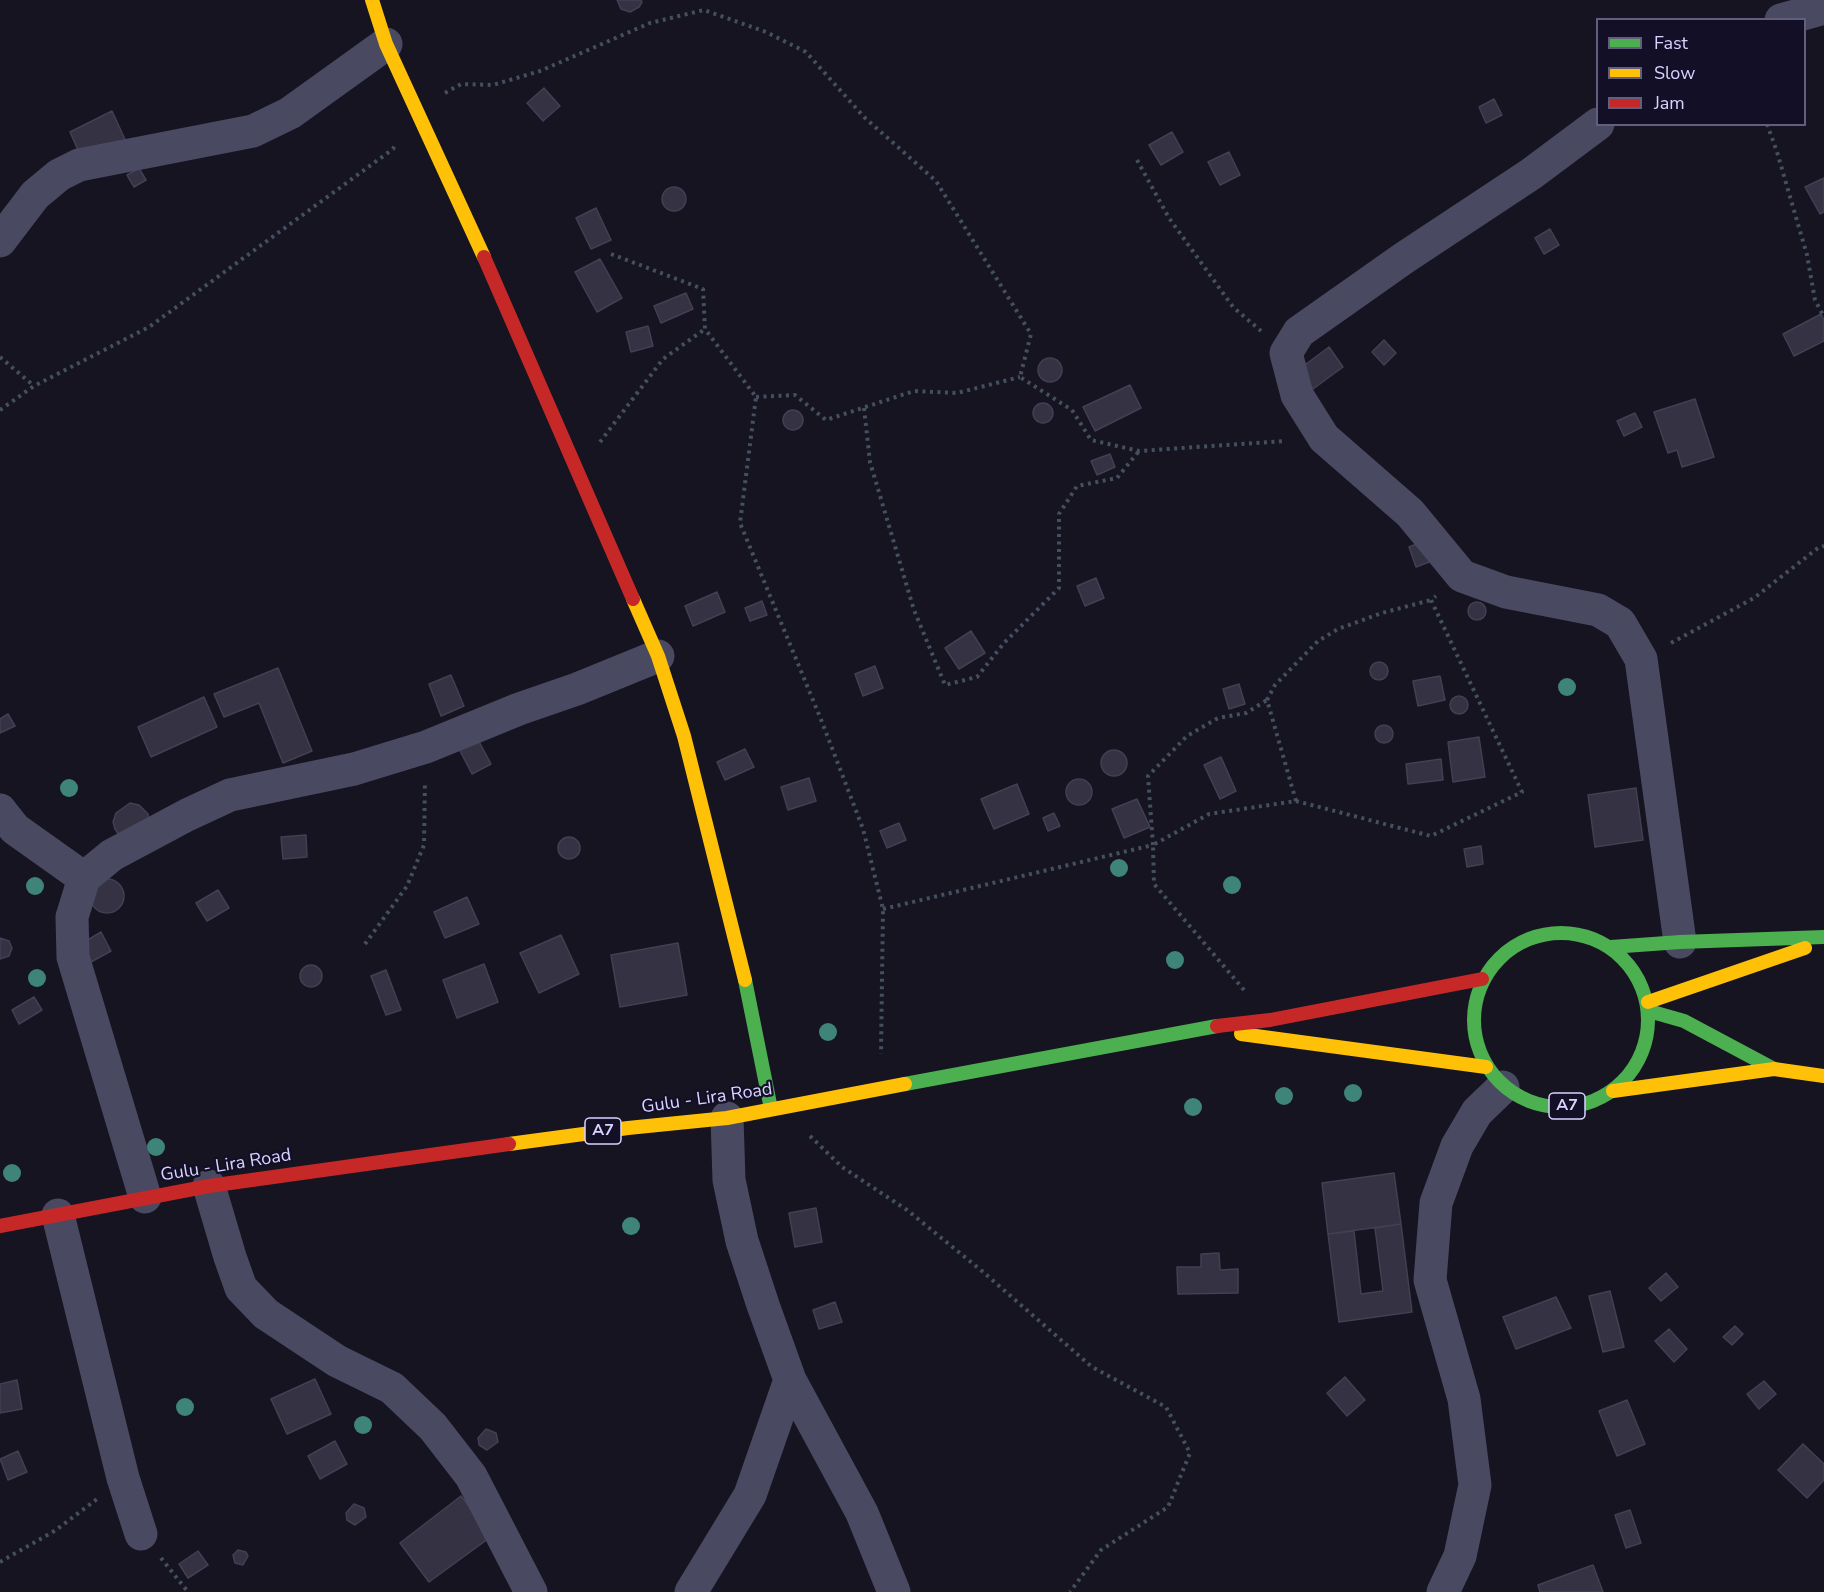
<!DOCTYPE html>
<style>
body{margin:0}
#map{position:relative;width:1824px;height:1592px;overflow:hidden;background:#161421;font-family:"Nunito Sans",sans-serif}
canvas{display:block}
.legend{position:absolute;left:1596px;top:18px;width:210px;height:108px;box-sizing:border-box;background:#130f26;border:2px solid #625e7d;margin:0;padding:8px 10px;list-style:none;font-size:18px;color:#d9d4ff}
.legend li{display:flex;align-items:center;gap:12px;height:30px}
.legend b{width:30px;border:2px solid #625e7d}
</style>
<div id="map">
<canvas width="1824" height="1592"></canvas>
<ul class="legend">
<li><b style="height:8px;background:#4caf50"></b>Fast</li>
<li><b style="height:8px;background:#ffc107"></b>Slow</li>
<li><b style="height:8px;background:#c62828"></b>Jam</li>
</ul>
</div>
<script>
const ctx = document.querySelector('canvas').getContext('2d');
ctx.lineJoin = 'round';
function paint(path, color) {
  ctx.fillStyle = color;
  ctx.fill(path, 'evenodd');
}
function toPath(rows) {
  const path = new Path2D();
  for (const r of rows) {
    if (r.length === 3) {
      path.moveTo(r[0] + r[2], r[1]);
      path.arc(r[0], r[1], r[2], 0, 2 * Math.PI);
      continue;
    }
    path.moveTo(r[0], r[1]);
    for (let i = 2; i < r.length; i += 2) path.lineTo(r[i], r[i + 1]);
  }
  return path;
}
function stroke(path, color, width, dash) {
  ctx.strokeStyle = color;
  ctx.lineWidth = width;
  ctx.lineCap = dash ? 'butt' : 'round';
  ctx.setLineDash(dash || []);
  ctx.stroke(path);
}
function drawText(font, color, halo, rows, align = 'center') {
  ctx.font = font + ' "Nunito Sans",sans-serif';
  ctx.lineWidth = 4.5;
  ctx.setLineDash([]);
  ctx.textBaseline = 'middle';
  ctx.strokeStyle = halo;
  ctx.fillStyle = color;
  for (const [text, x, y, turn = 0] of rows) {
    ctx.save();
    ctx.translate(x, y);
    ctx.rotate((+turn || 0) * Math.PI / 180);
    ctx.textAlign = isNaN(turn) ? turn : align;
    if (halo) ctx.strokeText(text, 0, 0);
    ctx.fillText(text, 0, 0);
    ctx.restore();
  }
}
const building = toPath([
 [617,0,641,0,642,2,639,7,630,12,621,9,617,0],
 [544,88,560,106,543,121,527,103,544,88],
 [1494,99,1502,115,1486,123,1479,107,1494,99],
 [112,111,129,148,81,157,70,132,112,111],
 [1172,132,1183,152,1161,165,1149,145,1172,132],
 [1229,152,1240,175,1220,185,1208,162,1229,152],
 [139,168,146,180,134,187,127,175,139,168],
 [1824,178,1824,212,1820,214,1805,187,1824,178],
 [674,199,12],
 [596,208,611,240,591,249,576,218,596,208],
 [1550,229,1559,245,1544,254,1535,238,1550,229],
 [600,259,622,298,597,312,575,272,600,259],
 [686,293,693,309,661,323,654,306,686,293],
 [1821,314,1824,320,1824,341,1794,356,1783,334,1821,314],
 [648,326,653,346,631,352,626,332,648,326],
 [1384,340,1396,353,1384,365,1372,352,1384,340],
 [1329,347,1343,367,1313,389,1298,370,1329,347],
 [1050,370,12],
 [1130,385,1141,408,1095,431,1083,407,1130,385],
 [1695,399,1714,457,1682,467,1677,450,1668,453,1654,412,1695,399],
 [1043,413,10],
 [793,420,10],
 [1635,413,1642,427,1624,436,1617,421,1635,413],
 [1110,454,1115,467,1097,475,1091,461,1110,454],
 [1424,541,1432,561,1416,567,1409,547,1424,541],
 [1096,578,1104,598,1085,606,1077,586,1096,578],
 [717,592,725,612,693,626,685,606,717,592],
 [762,601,767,615,750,621,745,608,762,601],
 [1477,611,9],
 [971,631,985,653,959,669,945,648,971,631],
 [1379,671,9],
 [875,666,883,688,863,696,855,674,875,666],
 [278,668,312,751,283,763,259,703,224,717,214,694,278,668],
 [451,675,464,706,441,716,429,684,451,675],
 [1440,676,1445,700,1418,706,1413,681,1440,676],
 [1239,684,1245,704,1229,709,1223,689,1239,684],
 [1459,705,9],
 [204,697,217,727,151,757,138,727,204,697],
 [8,714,15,726,0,733,0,719,8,714],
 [1384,734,9],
 [476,736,491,764,472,774,457,745,476,736],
 [1479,737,1485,777,1453,782,1448,742,1479,737],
 [745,749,754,767,725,780,717,762,745,749],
 [1114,763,13],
 [1221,757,1236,791,1220,799,1204,765,1221,757],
 [1441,759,1443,780,1408,784,1406,764,1441,759],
 [809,778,816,801,788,810,781,787,809,778],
 [1079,792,13],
 [1017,784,1029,814,994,829,981,799,1017,784],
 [1636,788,1643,840,1595,847,1588,795,1636,788],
 [1137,799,1150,827,1124,838,1112,809,1137,799],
 [130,803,139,805,148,814,149,825,119,835,115,829,113,822,116,813,130,803],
 [1054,813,1060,826,1048,831,1043,818,1054,813],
 [899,823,906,840,887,848,880,831,899,823],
 [306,835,307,857,283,859,281,837,306,835],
 [569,848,11],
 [1481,846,1483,864,1467,867,1464,849,1481,846],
 [107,896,17],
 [218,890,229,908,207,921,196,903,218,890],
 [467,897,479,924,445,938,434,912,467,897],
 [101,932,111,951,91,962,81,944,101,932],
 [561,935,579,974,539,993,520,953,561,935],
 [0,938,9,941,12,948,9,956,0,959,0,938],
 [678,943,687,995,620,1007,611,955,678,943],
 [484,964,498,1002,457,1018,443,980,484,964],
 [311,976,11],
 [386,970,401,1010,386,1015,371,976,386,970],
 [34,997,42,1010,19,1024,12,1010,34,997],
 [1394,1173,1401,1224,1328,1234,1322,1183,1394,1173],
 [816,1208,822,1242,795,1247,789,1213,816,1208],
 [1401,1224,1412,1312,1339,1322,1328,1234,1354,1231,1361,1294,1383,1291,1375,1228,1401,1224],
 [1219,1253,1220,1270,1238,1269,1238,1293,1178,1294,1177,1267,1201,1267,1201,1254,1219,1253],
 [1666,1273,1678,1287,1661,1301,1649,1288,1666,1273],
 [1610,1291,1624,1347,1603,1352,1589,1296,1610,1291],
 [1556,1297,1571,1328,1516,1349,1503,1317,1556,1297],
 [835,1302,842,1322,819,1329,813,1310,835,1302],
 [1735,1326,1743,1334,1732,1345,1723,1337,1735,1326],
 [1669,1329,1687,1349,1674,1362,1655,1341,1669,1329],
 [1345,1377,1365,1400,1347,1416,1327,1393,1345,1377],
 [315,1379,331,1414,287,1434,271,1399,315,1379],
 [17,1380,22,1409,0,1413,0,1384,17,1380],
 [1764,1381,1776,1394,1759,1409,1747,1394,1764,1381],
 [1627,1400,1645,1444,1617,1456,1599,1411,1627,1400],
 [486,1429,496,1433,498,1442,487,1450,479,1445,478,1438,486,1429],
 [335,1441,347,1464,320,1479,308,1456,335,1441],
 [1803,1444,1824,1464,1824,1480,1807,1498,1778,1470,1803,1444],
 [18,1451,27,1472,8,1480,0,1459,18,1451],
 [461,1496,492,1536,429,1582,400,1543,461,1496],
 [354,1504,364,1508,366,1517,355,1525,347,1520,346,1513,354,1504],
 [1630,1510,1641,1543,1626,1548,1615,1515,1630,1510],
 [238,1550,246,1552,248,1556,243,1565,235,1563,233,1555,238,1550],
 [198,1551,208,1565,188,1578,179,1564,198,1551],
 [1593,1565,1603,1592,1540,1592,1538,1585,1593,1565]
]);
paint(building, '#343243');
stroke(building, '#433f54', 1.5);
stroke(toPath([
 [445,93,461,84,493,85,540,71,650,23,704,10,766,32,806,52,864,117,936,181,1031,334,1020,377,1072,410,1091,440,1139,451,1285,441],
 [1767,124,1777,152,1807,255,1815,300,1824,317],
 [1137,160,1169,218,1233,307,1261,331],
 [611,254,703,289,705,329,756,397,740,523,822,722,863,829,883,909,881,1054],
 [0,357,34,386],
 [756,397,795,395,826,420,914,391,957,393,1020,377],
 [864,408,870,462,914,610,945,685,977,677,1004,643,1059,588,1059,514,1077,486,1117,478,1139,451],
 [0,410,34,386,149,327,393,149,396,143],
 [600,442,663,359,705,329],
 [1671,643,1754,598,1818,548,1824,546],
 [1296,801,1267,700,1275,685,1318,641,1338,629,1382,613,1431,600],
 [883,909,1153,845,1148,776,1187,736,1218,718,1246,713,1267,700],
 [365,944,407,886,424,845,425,781],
 [1244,990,1154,884,1153,845,1209,814,1296,801,1431,836,1522,792,1431,600,1436,596],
 [810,1136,842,1167,907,1210,982,1271,1092,1367,1166,1407,1190,1453,1168,1507,1101,1550,1070,1592],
 [161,1558,188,1592],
 [0,1562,56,1530,97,1499]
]), '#44505f', 4, [3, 4.5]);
stroke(toPath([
 [1781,20,1824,8],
 [1598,124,1531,174,1404,258,1299,332,1286,353,1297,395,1324,438,1410,513,1462,576,1506,592,1598,610,1620,623,1641,659,1680,942],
 [0,241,35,195,59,175,79,165,253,131,290,113,386,44],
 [0,810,15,829,84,878],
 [727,1118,729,1180,742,1241,763,1305,790,1380,862,1513,894,1592],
 [209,1186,230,1257,241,1288,266,1314,337,1361,392,1388,433,1427,471,1476,531,1592],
 [145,1197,73,957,72,917,84,878,112,855,187,815,230,795,354,769,426,747,519,709,577,689,658,656],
 [58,1215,123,1478,141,1534],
 [691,1592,750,1495,790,1380],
 [1443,1592,1460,1556,1475,1485,1464,1399,1430,1280,1436,1203,1457,1146,1477,1112,1503,1087]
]), '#4a4962', 33);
stroke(toPath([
 [1561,1020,87],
 [1611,947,1680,942,1824,937],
 [745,980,771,1109],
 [1649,1011,1684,1021,1774,1069],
 [905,1084,1217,1026]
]), '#4caf50', 14);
stroke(toPath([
 [372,0,386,44,484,257],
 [633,599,658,656,684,736,745,980],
 [1648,1002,1805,948],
 [1241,1034,1486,1067],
 [1613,1091,1774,1069,1824,1076],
 [509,1144,628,1128,727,1118,905,1084]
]), '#ffc107', 14);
stroke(toPath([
 [484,257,633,599],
 [1217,1026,1270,1020,1482,979],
 [0,1226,209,1186,509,1144]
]), '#c62828', 14);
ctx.fillStyle = '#3e8478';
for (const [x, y] of [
 [1567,687],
 [69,788],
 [1119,868],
 [1232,885],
 [35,886],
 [1175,960],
 [37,978],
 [828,1032],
 [1353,1093],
 [1284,1096],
 [1193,1107],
 [156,1147],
 [12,1173],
 [631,1226],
 [185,1407],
 [363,1425]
]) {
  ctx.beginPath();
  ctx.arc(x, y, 9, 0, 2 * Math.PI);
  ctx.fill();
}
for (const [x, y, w] of [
 [1567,1106,36],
 [603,1131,36]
]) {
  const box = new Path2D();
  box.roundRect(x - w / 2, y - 13, w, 26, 4.5);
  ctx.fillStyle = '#130f26';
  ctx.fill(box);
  stroke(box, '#d9d4ff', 1.5);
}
drawText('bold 16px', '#d9d4ff', null, [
 ["A7",1567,1106],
 ["A7",603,1131]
]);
drawText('18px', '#d9d4ff', '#130f26', [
 ["Gulu - Lira Road",707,1099,-8],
 ["Gulu - Lira Road",226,1166,-9]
]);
</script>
